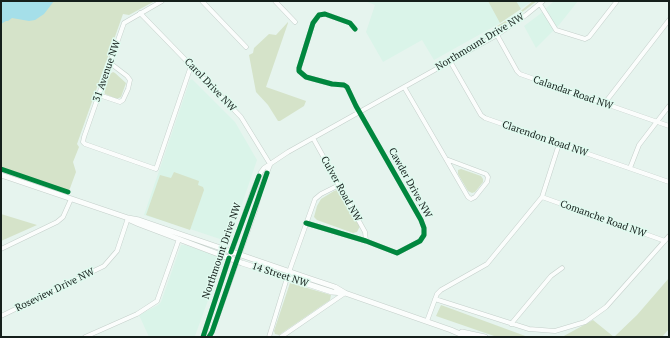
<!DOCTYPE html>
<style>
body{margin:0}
#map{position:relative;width:670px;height:338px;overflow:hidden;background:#e6f4ee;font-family:"PT Serif",serif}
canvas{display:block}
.frame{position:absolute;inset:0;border:2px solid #151f1b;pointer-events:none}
</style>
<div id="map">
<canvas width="670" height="338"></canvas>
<div class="frame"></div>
</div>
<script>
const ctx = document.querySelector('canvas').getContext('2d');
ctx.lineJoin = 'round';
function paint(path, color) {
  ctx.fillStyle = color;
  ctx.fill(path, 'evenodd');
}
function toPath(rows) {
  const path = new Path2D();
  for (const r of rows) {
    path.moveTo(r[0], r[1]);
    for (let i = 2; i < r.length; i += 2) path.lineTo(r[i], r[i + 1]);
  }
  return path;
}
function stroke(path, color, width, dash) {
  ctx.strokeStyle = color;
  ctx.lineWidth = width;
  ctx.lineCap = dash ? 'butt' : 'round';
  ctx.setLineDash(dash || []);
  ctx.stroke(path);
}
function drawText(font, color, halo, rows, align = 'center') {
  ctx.font = font + ' "PT Serif",serif';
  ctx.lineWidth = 3;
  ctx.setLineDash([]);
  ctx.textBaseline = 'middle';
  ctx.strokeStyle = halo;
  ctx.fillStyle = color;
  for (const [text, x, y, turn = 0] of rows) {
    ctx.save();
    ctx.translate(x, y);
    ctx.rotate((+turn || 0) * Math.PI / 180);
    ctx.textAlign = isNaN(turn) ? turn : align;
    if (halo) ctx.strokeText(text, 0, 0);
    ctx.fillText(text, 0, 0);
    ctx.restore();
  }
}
paint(toPath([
 [365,1,532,1,502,22,434,60,422,40,383,62,366,32,375,5],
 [554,1,578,1,559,25,536,48,524,26,540,14],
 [192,79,235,122,257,160,229,242,190,229,144,215,190,80],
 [181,245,185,245,221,257,222,262,195,336,149,337,139,315,158,305,161,302]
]), '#daf4e9');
paint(toPath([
 [1,1,155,1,129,15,123,14,77,144,79,147,73,162,76,172,69,191,1,168],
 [488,1,516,1,521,9,500,23],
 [533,1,537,1,513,19,500,27,497,26,517,14],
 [288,22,288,23,266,87,306,101,304,106,280,121,278,121,268,105,256,92,249,55,253,53,254,48,269,34,276,35],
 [113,72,115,73,126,83,121,97,117,99,105,94,104,90,110,74],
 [461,169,481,176,483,179,483,182,475,192,472,193,468,191,458,174,458,170],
 [174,172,199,181,198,185,203,187,204,190,190,230,146,215,160,175,171,178],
 [338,190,341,192,360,226,357,232,353,233,317,220,314,217,317,206,321,199,334,191],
 [1,214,37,225,1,241],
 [669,278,669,329,662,337,562,337,593,320,614,337,637,315],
 [290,283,331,295,330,300,279,335,275,334,274,331],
 [441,305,528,337,497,337,436,316]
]), '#d5e3c9');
paint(toPath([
 [1,1,54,1,44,14,35,20,29,21,12,18,8,21,6,21,1,24]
]), '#a5dfe9');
const minor = toPath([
 [162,1,124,23,84,137,83,142,85,144,156,169,191,66],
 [202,1,246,47],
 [275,1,295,22],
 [540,4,556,30,585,39,589,37,617,1],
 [140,13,241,117,270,164],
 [497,35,517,71,520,74,669,126],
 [450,61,481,115,485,118,669,182],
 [404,87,407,92,446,159,468,197,471,199,475,197,487,182,488,177,486,174,446,159],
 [99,95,120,102,123,100,128,89,130,80,127,76,110,63],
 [604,104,669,20],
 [313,138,365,232,366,241],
 [630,168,639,145,669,106],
 [542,197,665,241],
 [306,223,366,241,397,253,420,241,424,235,424,228,421,220,356,106,347,87,344,85,332,84,306,77,299,71,299,68,313,23,319,15,325,14,350,23,355,29],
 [1,249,57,222,63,217,71,199],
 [289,272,315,199,321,194,339,185],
 [435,299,529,329,555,331,585,322,606,307,669,236],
 [1,316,104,266,117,251,128,218],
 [427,321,437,294,441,290,487,264,542,197,559,144],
 [511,324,551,276,562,268],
 [85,337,137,314,157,301,179,239],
 [203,337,220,285,252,193,261,172,264,168,288,152,497,35,526,15,543,1],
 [209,337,212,332,255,211,261,188,270,165],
 [269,337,287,278],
 [281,337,345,293]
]);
const major = toPath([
 [1,175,128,218,139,220,308,278,335,287,345,293,451,330,467,337],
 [130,220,139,224,242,263,332,292,344,293],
 [462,332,485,337]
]);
stroke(minor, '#c4cfca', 5);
stroke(major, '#c4cfca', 6);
stroke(minor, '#fbfdfc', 4);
stroke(major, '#fbfdfc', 5);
stroke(toPath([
 [1,169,68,192],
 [306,223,366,241,397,253,420,241,424,235,424,228,421,220,356,106,347,87,344,85,332,84,306,77,299,71,299,68,313,23,319,15,325,14,350,23,355,29],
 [231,252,259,176],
 [203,337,229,258],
 [209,337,212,332,267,173]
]), '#00873e', 5);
drawText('10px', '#151f1b', '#e0faef', [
 ["Northmount Drive NW",480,42,-31],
 ["31 Avenue NW",107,71,-71],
 ["Carol Drive NW",210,85,46],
 ["Calandar Road NW",573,93,19],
 ["Clarendon Road NW",545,139,19],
 ["Cawder Drive NW",410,183,61],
 ["Culver Road NW",341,189,61],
 ["Comanche Road NW",603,219,20],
 ["Northmount Drive NW",222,251,-71],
 ["14 Street NW",280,275,18],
 ["Roseview Drive NW",55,290,-26]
]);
</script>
